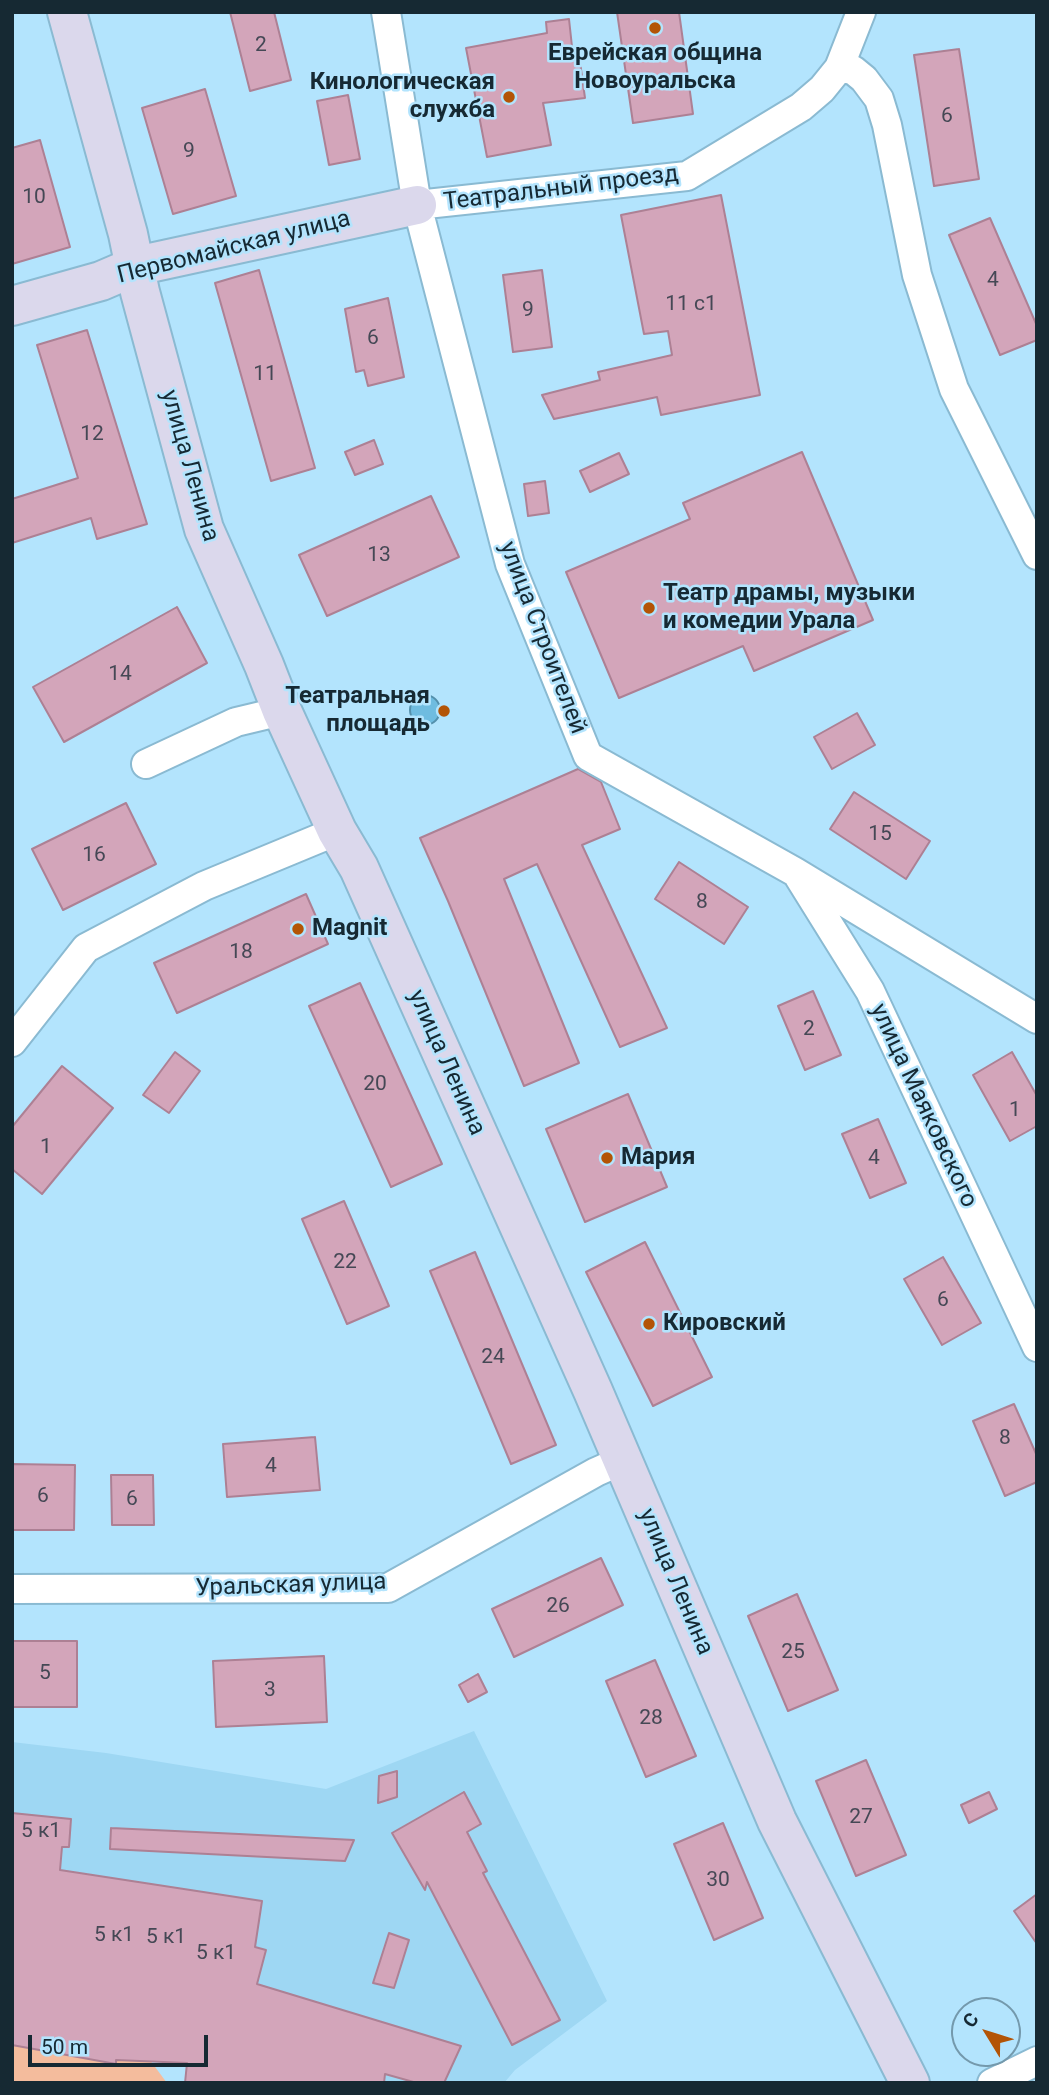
<!DOCTYPE html>
<meta charset="utf-8">
<style>
body{margin:0}
#map{position:relative;width:1049px;height:2095px;overflow:hidden;background:#b3e4fd;font-family:Roboto,sans-serif}
canvas{display:block}
.frame{position:absolute;inset:0;border:14px solid #162933;pointer-events:none}
.north{position:absolute;left:951px;top:1997px;width:70px;height:70px;box-sizing:border-box;background:#b3e4fd;border:2px solid #7499ac;border-radius:50%;rotate:308deg;font-size:19px;font-weight:700;line-height:28px;text-align:center;color:#162933}
.north::after{content:'';display:block;margin:auto;width:24px;height:32px;background:#b35406;clip-path:polygon(50% 0,100% 100%,50% 72%,0 100%)}
.scale{position:absolute;left:28px;top:2035px;width:180px;height:32px;box-sizing:border-box;border:4px solid #162933;border-top:0;padding-left:9px;font-size:21px;line-height:24px;white-space:nowrap;color:#162933;-webkit-text-stroke:5px #b3e4fd;paint-order:stroke}
</style>
<div id="map">
<canvas width="1049" height="2095"></canvas>
<div class="frame"></div>
<div class="north">С</div>
<div class="scale">50 m</div>
</div>
<script>
const ctx = document.querySelector('canvas').getContext('2d');
ctx.lineJoin = 'round';
function paint(path, color) {
  ctx.fillStyle = color;
  ctx.fill(path, 'evenodd');
}
function toPath(rows) {
  const path = new Path2D();
  for (const r of rows) {
    if (r.length === 3) {
      path.moveTo(r[0] + r[2], r[1]);
      path.arc(r[0], r[1], r[2], 0, 2 * Math.PI);
      continue;
    }
    path.moveTo(r[0], r[1]);
    for (let i = 2; i < r.length; i += 2) path.lineTo(r[i], r[i + 1]);
  }
  return path;
}
function stroke(path, color, width, dash) {
  ctx.strokeStyle = color;
  ctx.lineWidth = width;
  ctx.lineCap = dash ? 'butt' : 'round';
  ctx.setLineDash(dash || []);
  ctx.stroke(path);
}
function drawText(font, color, halo, rows, align = 'center') {
  ctx.font = font + ' Roboto,sans-serif';
  ctx.lineWidth = 5;
  ctx.setLineDash([]);
  ctx.textBaseline = 'middle';
  ctx.strokeStyle = halo;
  ctx.fillStyle = color;
  for (const [text, x, y, turn = 0] of rows) {
    ctx.save();
    ctx.translate(x, y);
    ctx.rotate((+turn || 0) * Math.PI / 180);
    ctx.textAlign = isNaN(turn) ? turn : align;
    if (halo) ctx.strokeText(text, 0, 0);
    ctx.fillText(text, 0, 0);
    ctx.restore();
  }
}
paint(toPath([
 [474,1731,607,2001,515,2070,504,2083,202,2083,147,2013,12,1988,12,1742,106,1753,326,1789]
]), '#9ed7f3');
paint(toPath([
 [12,2008,126,2028,167,2083,12,2083]
]), '#f4bc9d');
const water = toPath([
 [425,710,15]
]);
paint(water, '#6fbce0');
stroke(water, '#5490ac', 2);
const building = toPath([
 [230,12,274,12,291,80,250,91,230,12],
 [617,12,679,12,693,114,633,123,617,12],
 [569,19,573,56,579,55,585,98,543,103,551,145,487,157,466,48,547,33,546,22,569,19],
 [959,49,979,179,934,186,914,55,959,49],
 [205,89,236,196,173,214,142,108,205,89],
 [348,95,360,159,329,165,317,101,348,95],
 [40,140,70,247,12,264,12,148,40,140],
 [721,195,760,395,661,415,657,397,554,419,542,395,600,380,598,372,672,355,668,331,644,334,621,215,721,195],
 [990,218,1037,326,1037,340,1000,355,949,235,990,218],
 [259,270,315,468,271,481,215,283,259,270],
 [542,270,552,347,513,352,503,275,542,270],
 [388,298,404,377,368,386,364,370,356,372,345,309,388,298],
 [87,330,147,524,97,539,91,518,12,543,12,499,78,478,37,345,87,330],
 [374,440,383,464,355,475,345,452,374,440],
 [802,452,873,620,754,671,743,646,619,698,566,572,690,519,683,503,802,452],
 [619,453,629,474,590,492,580,471,619,453],
 [545,481,549,513,528,516,524,484,545,481],
 [431,496,459,557,327,616,299,555,431,496],
 [177,607,207,663,64,742,33,687,177,607],
 [857,713,875,745,832,769,814,737,857,713],
 [578,769,601,782,620,829,582,845,667,1028,620,1047,537,864,504,879,579,1063,524,1086,448,901,420,838,578,769],
 [854,792,930,841,906,879,830,829,854,792],
 [126,803,156,864,63,910,32,849,126,803],
 [679,862,748,907,724,944,655,899,679,862],
 [306,894,328,944,177,1013,154,963,306,894],
 [360,983,442,1164,391,1187,309,1006,360,983],
 [813,991,841,1055,805,1070,778,1006,813,991],
 [175,1052,200,1071,169,1113,143,1095,175,1052],
 [1012,1052,1037,1096,1037,1126,1010,1141,973,1075,1012,1052],
 [62,1066,113,1108,42,1194,12,1169,12,1127,62,1066],
 [628,1094,667,1187,585,1222,546,1129,628,1094],
 [878,1119,906,1183,870,1198,842,1134,878,1119],
 [344,1201,389,1306,347,1324,302,1219,344,1201],
 [645,1242,712,1377,653,1406,586,1272,645,1242],
 [475,1252,556,1445,511,1464,430,1271,475,1252],
 [943,1257,981,1323,942,1345,904,1279,943,1257],
 [1014,1404,1037,1456,1037,1482,1005,1496,973,1421,1014,1404],
 [315,1437,320,1490,227,1497,223,1444,315,1437],
 [12,1464,75,1465,74,1530,12,1530,12,1464],
 [111,1475,153,1475,154,1525,112,1525,111,1475],
 [601,1558,623,1605,514,1657,492,1609,601,1558],
 [797,1594,838,1690,788,1711,748,1616,797,1594],
 [12,1641,77,1641,77,1707,12,1707,12,1641],
 [324,1656,327,1722,216,1727,213,1661,324,1656],
 [655,1660,696,1756,646,1777,606,1681,655,1660],
 [478,1674,487,1692,468,1702,459,1685,478,1674],
 [866,1760,906,1855,856,1876,816,1781,866,1760],
 [397,1771,397,1797,378,1803,379,1776,397,1771],
 [464,1792,481,1824,467,1832,487,1871,483,1873,560,2020,512,2045,427,1882,425,1890,392,1833,464,1792],
 [989,1792,997,1809,969,1823,961,1805,989,1792],
 [12,1813,71,1819,69,1847,62,1847,60,1870,262,1901,255,1947,266,1950,257,1984,461,2046,444,2083,417,2083,385,2074,384,2083,185,2083,187,2063,116,2060,116,2064,12,2045,12,1813],
 [723,1823,763,1918,714,1940,674,1844,723,1823],
 [111,1828,239,1834,354,1840,345,1861,110,1849,111,1828],
 [1037,1894,1037,1944,1014,1911,1037,1894],
 [389,1933,409,1940,394,1988,373,1983,389,1933]
]);
paint(building, '#d3a5ba');
stroke(building, '#ad8094', 2);
const street = toPath([
 [386,12,417,205,510,564,588,756,795,872,1037,1019],
 [839,68,853,70,864,79,879,99,887,125,917,275,954,389,1037,555],
 [417,205,687,176,801,107,822,89,839,68,861,12],
 [146,764,236,722,282,711],
 [799,877,870,991,1037,1347],
 [12,1042,86,948,204,886,337,831],
 [12,1589,388,1588,596,1472,623,1460],
 [992,2083,1037,2061]
]);
const secondary = toPath([
 [67,12,128,234,140,292,204,529,264,665,282,711,337,831,359,868,593,1391,777,1821,910,2083],
 [12,306,101,281,136,266,417,205]
]);
stroke(street, '#8abad2', 32);
stroke(secondary, '#8abad2', 42);
stroke(street, '#fff', 28);
stroke(secondary, '#dbd8ec', 38);
for (const [x, y, r, color] of [
 [655,28,7,"#b35406"],
 [509,97,7,"#b35406"],
 [649,608,7,"#b35406"],
 [444,711,7,"#b35406"],
 [298,929,7,"#b35406"],
 [607,1158,7,"#b35406"],
 [649,1324,7,"#b35406"]
]) {
  const dot = new Path2D();
  dot.arc(x, y, r, 0, 2 * Math.PI);
  ctx.fillStyle = color;
  ctx.fill(dot);
  stroke(dot, '#b3e4fd', 2.5);
}
drawText('21px', '#454855', null, [
 ["2",261,46],
 ["6",947,117],
 ["9",189,152],
 ["10",34,198],
 ["4",993,281],
 ["11 с1",691,305],
 ["9",528,311],
 ["6",373,339],
 ["11",265,375],
 ["12",92,435],
 ["13",379,556],
 ["14",120,675],
 ["15",880,835],
 ["16",94,856],
 ["8",702,903],
 ["18",241,953],
 ["2",809,1030],
 ["20",375,1085],
 ["1",1015,1111],
 ["1",46,1148],
 ["4",874,1159],
 ["22",345,1263],
 ["6",943,1301],
 ["24",493,1358],
 ["8",1005,1439],
 ["4",271,1467],
 ["6",43,1497],
 ["6",132,1500],
 ["26",558,1607],
 ["25",793,1653],
 ["5",45,1674],
 ["3",270,1691],
 ["28",651,1719],
 ["27",861,1818],
 ["5 к1",41,1832],
 ["30",718,1881],
 ["5 к1",114,1936],
 ["5 к1",166,1938],
 ["5 к1",216,1954]
]);
drawText('bold 24px', '#162933', '#b3e4fd', [
 ["Еврейская община",655,54,"center"],
 ["Новоуральска",655,82,"center"],
 ["Кинологическая",495,83,"right"],
 ["служба",495,111,"right"],
 ["Театр драмы, музыки",663,594],
 ["и комедии Урала",663,622],
 ["Театральная",430,697,"right"],
 ["площадь",430,725,"right"],
 ["Magnit",312,929],
 ["Мария",621,1158],
 ["Кировский",663,1324]
], 'left');
drawText('24px', '#162933', '#b3e4fd', [
 ["Театральный проезд",561,189,-7],
 ["Первомайская улица",234,248,-14],
 ["улица Ленина",189,466,74],
 ["улица Строителей",542,638,69],
 ["улица Ленина",446,1063,66],
 ["улица Маяковского",923,1106,65],
 ["улица Ленина",675,1582,67],
 ["Уральская улица",291,1586,-2]
]);
</script>
